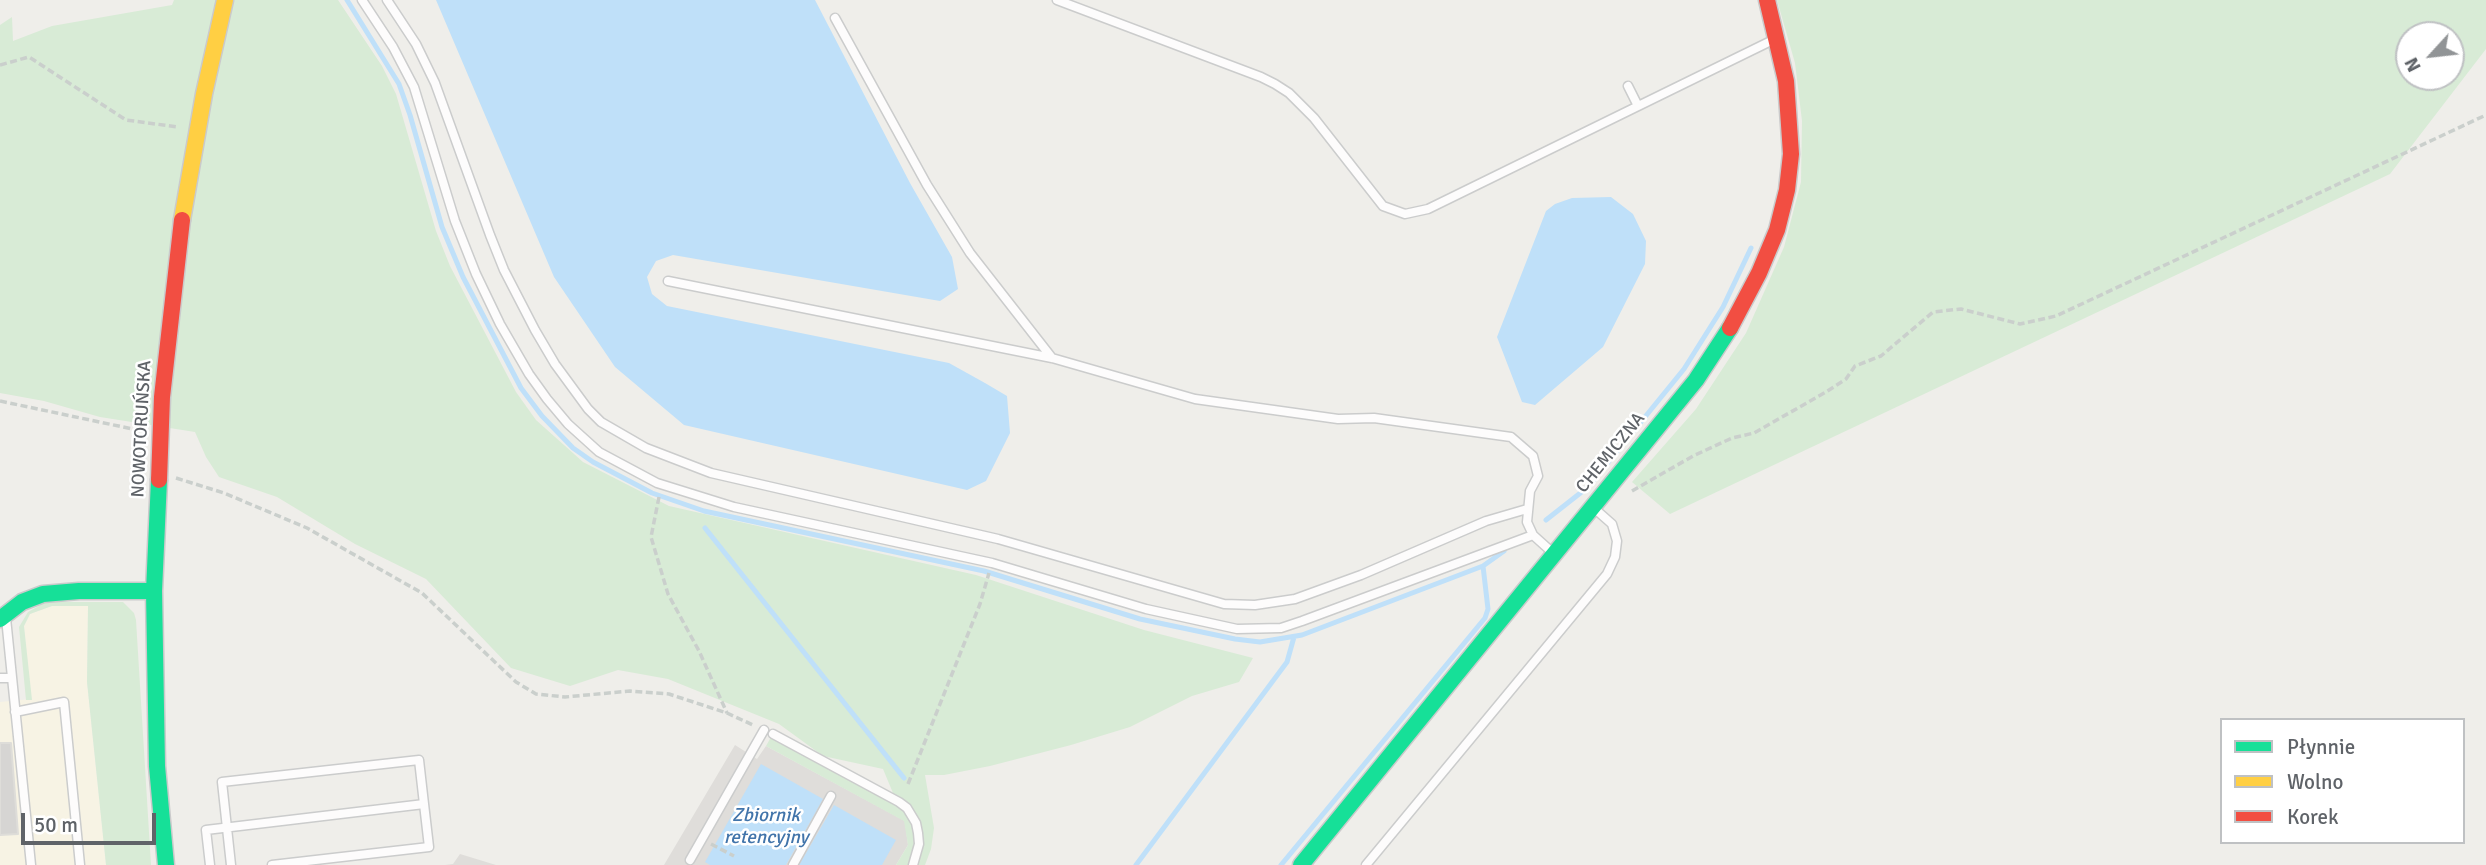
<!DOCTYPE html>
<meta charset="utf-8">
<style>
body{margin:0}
#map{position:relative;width:2486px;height:865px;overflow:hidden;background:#efeeea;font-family:Signika,sans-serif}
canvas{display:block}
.legend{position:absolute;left:2220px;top:718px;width:245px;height:126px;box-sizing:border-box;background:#fff;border:2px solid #bfc1c3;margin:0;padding:9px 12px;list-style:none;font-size:21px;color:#5f6368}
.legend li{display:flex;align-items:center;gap:14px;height:35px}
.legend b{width:35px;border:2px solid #bfc1c3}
.north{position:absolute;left:2395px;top:21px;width:70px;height:70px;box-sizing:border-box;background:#fff;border:2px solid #bfc1c3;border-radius:50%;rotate:243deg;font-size:19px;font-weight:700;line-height:28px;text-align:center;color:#5f6368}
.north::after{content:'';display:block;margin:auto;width:24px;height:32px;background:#919496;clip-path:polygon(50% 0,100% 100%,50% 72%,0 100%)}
.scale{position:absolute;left:21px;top:813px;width:135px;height:32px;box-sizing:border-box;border:4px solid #5f6368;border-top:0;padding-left:9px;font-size:21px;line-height:24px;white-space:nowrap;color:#5f6368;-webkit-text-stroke:5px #fff;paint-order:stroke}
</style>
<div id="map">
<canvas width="2486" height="865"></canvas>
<ul class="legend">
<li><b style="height:9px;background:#16e098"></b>Płynnie</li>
<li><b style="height:9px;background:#ffcf43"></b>Wolno</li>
<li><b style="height:9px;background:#f24e42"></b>Korek</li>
</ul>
<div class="north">N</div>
<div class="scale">50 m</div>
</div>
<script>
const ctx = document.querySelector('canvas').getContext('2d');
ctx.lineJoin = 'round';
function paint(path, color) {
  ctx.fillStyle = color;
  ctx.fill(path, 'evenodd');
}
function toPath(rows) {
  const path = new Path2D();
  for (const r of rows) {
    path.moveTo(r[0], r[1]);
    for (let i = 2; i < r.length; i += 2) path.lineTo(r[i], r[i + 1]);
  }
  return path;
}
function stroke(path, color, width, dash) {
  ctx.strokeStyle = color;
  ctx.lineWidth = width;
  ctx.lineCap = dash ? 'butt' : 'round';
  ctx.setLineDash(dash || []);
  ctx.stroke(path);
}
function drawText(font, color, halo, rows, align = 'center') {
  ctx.font = font + ' Signika,sans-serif';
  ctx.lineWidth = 5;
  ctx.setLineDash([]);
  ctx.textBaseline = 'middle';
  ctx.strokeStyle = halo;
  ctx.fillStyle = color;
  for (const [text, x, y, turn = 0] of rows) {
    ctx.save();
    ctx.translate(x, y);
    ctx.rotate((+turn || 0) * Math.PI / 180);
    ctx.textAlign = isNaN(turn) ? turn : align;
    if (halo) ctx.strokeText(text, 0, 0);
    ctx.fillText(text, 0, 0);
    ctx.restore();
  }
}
paint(toPath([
 [52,606,88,606,87,682,106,865,0,865,0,702,31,699,24,626,30,614]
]), '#f7f3e4');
paint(toPath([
 [735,745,757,759,766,746,905,821,908,845,896,865,664,865],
 [460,854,496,865,445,865,453,864]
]), '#dfddda');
paint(toPath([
 [174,0,338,0,382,66,396,94,436,231,450,266,516,392,536,420,583,462,669,506,976,575,1144,630,1253,658,1239,682,1192,696,1130,727,1071,745,990,766,944,775,925,775,934,828,931,849,925,865,896,865,908,845,904,821,766,746,771,737,882,798,889,799,892,798,893,793,883,769,823,756,779,724,668,679,618,670,570,686,511,668,426,579,355,544,277,497,219,477,206,457,195,432,100,417,44,401,0,393,0,25,12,17,13,41,52,26,172,5],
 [1777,0,2486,0,2486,49,2390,174,1670,514,1632,482,1696,409,1746,333,1784,247,1801,182,1802,121,1795,63],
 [2409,35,2451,35,2451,77,2409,77],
 [46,602,123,602,134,613,136,620,151,865,106,865,87,682,88,606,52,606,30,614,24,626,32,700,26,700,19,627,28,612]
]), '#d8ebd6');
paint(toPath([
 [436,0,815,0,910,183,952,257,958,289,940,301,673,255,656,261,647,277,652,294,667,306,949,363,985,383,1007,396,1010,433,986,481,967,490,684,425,615,367,554,277],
 [1611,197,1633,214,1646,241,1645,264,1603,347,1535,405,1522,402,1497,337,1546,211,1555,204,1572,198],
 [761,764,823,799,786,865,710,865,705,862],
 [834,805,896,840,882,865,799,865]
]), '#bfe0f9');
stroke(toPath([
 [347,0,399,84,410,115,442,227,463,277,521,388,542,416,573,448,593,462,652,493,704,511,984,571,1140,619,1235,639,1260,642,1302,635,1483,566,1504,551],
 [1546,520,1588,487,1684,369,1723,307,1751,248],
 [705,528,904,778],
 [1136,865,1287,662,1294,637],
 [1281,865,1485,618,1488,609,1483,566]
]), '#bfe0f9', 5);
const building = toPath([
 [0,743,11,743,18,834,0,835,0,743]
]);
paint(building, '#d6d5d3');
stroke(building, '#deddd9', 2);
const lane = toPath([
 [362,0,393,47,414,87,455,221,476,274,500,324,529,374,547,399,568,424,599,452,657,483,734,507,992,563,1146,609,1237,629,1281,628,1302,621,1533,535],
 [387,0,416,44,435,83,490,235,504,270,535,330,555,364,588,409,601,422,646,448,711,473,998,539,1224,604,1255,605,1295,599,1361,575,1486,521,1527,509],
 [1057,0,1261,77,1275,84,1289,93,1314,118,1383,206,1405,214,1428,209,1775,39],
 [835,18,927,185,970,253,1052,358],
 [1628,86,1638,106],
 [668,281,1052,358,1195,399,1338,419,1374,418,1511,437,1533,456,1538,476,1530,491,1527,522,1533,535,1553,553],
 [6,618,31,865],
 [0,678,12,678],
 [15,712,64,702,80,865],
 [773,734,899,802,907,808,916,823,918,833,919,844,913,865],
 [690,860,764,730],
 [210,865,206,830,424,804,429,847,272,865],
 [231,865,222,782,419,760,424,804],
 [793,865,831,796],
 [1366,865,1607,574,1615,557,1617,541,1612,524,1595,509]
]);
const fast = toPath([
 [159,480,154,591,157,766,166,865],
 [0,619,22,602,43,594,79,591,154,591],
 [1301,865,1696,380,1730,328]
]);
const slow = toPath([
 [182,220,204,94,225,0]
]);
const jam = toPath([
 [1730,328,1759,273,1777,230,1787,190,1791,154,1786,81,1767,0],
 [159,480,162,397,182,220]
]);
stroke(lane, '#cbcccc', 11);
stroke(fast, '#cacacb', 19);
stroke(slow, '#cacacb', 19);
stroke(jam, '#cacacb', 19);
stroke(toPath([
 [0,65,29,57,126,120,178,127],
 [0,401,142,431],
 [176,478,224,493,307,528,422,593,516,682,536,694,565,697,630,691,669,694,727,713,755,726],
 [1632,491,1693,456,1732,438,1754,433,1826,392,1846,379,1855,366,1881,356,1933,312,1961,309,2020,324,2056,316,2486,115],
 [659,497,651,537,668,594,699,651,727,713],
 [908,784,980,604,989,573],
 [711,844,734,856]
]), '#cacfcc', 3.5, [7, 3.5]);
stroke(lane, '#fdfcfc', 8);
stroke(fast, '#16e098', 16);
stroke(slow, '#ffcf43', 16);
stroke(jam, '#f24e42', 16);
drawText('18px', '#5f6368', '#fff', [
 ["NOWOTORUŃSKA",142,429,-87],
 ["CHEMICZNA",1611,453,-51]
]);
drawText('italic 19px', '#4174aa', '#fff', [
 ["Zbiornik",766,816],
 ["retencyjny",766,838]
]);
</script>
